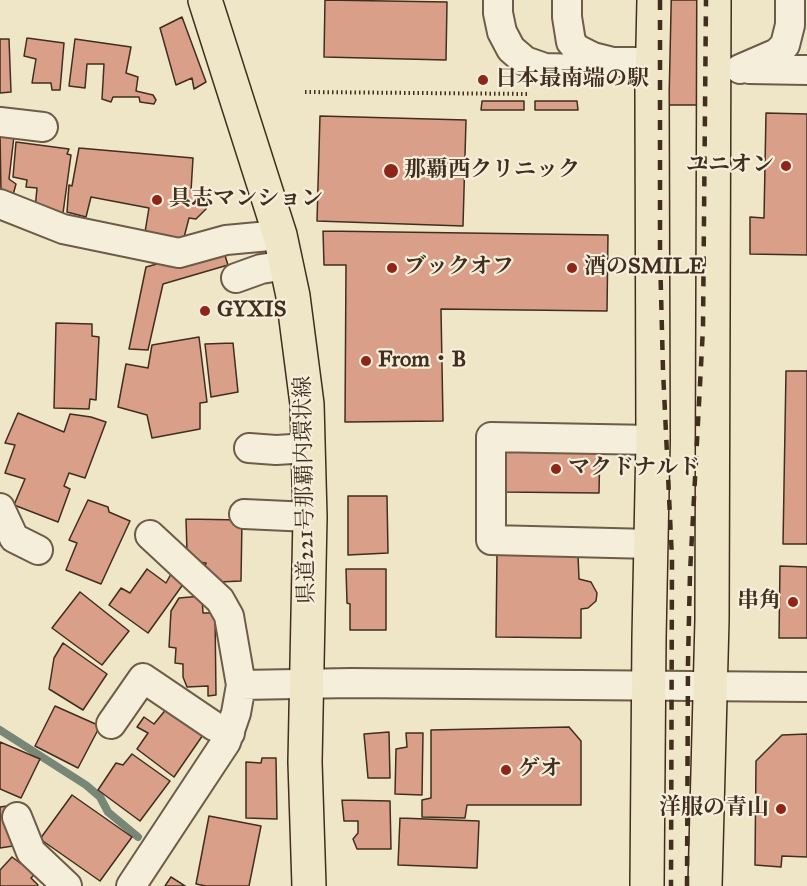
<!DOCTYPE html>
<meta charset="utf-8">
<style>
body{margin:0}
canvas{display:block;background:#efe5c7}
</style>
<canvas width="807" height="886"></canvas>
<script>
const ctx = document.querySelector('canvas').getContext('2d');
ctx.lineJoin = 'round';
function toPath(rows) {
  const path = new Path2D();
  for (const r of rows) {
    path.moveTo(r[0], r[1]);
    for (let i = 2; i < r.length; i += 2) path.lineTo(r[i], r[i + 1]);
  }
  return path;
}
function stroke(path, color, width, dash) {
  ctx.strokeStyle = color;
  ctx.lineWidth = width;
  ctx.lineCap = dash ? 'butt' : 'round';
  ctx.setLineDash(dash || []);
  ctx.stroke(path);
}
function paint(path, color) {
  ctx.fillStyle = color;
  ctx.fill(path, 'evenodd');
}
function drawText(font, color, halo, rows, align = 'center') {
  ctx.font = font + ' "IM FELL Great Primer","Noto Serif JP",serif';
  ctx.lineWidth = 4.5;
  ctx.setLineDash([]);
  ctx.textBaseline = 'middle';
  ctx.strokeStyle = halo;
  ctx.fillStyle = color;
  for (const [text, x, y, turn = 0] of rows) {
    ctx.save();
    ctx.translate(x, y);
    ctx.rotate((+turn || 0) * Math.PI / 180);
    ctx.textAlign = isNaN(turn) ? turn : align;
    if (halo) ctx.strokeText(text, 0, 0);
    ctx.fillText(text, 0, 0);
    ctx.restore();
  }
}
stroke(toPath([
 [0,730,86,785,100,797,108,812,138,837]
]), '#778676', 8);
const building = toPath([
 [325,0,447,2,446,60,324,57,325,0],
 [660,0,706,0,706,105,661,105,660,0],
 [182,17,206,82,194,89,192,78,176,85,160,28,182,17],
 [27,38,64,43,60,90,52,90,51,83,32,83,36,59,24,56,27,38],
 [0,39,9,39,11,92,0,93,0,39],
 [75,39,131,47,126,73,138,77,136,91,153,95,156,100,154,104,140,102,139,97,113,97,111,102,102,99,104,64,87,64,85,88,69,86,75,39],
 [482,101,524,101,524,110,481,110,482,101],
 [535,101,577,101,578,110,535,110,535,101],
 [766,113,807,114,807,255,750,254,750,217,764,218,766,113],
 [320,116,466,120,463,226,317,221,320,116],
 [0,134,14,136,9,179,16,184,13,195,1,193,0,134],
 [16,142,69,149,67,154,71,155,63,213,60,215,35,209,37,188,26,187,27,180,13,177,16,142],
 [79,148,193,158,191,191,200,190,208,204,206,209,196,219,189,218,181,249,143,244,149,208,91,197,86,217,67,212,69,185,72,186,79,148],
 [323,231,608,235,607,311,441,309,443,421,345,422,346,265,324,265,323,231],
 [222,246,228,265,163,284,148,350,129,349,146,267,222,246],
 [56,323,92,324,92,336,99,337,96,400,90,399,89,409,54,408,56,323],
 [199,337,207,402,200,403,200,429,152,438,147,415,118,407,126,364,148,368,152,345,199,337],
 [233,343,238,392,211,397,205,344,233,343],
 [786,371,807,371,807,544,783,544,786,371],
 [18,413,64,432,70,414,91,417,106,422,85,478,69,473,64,486,70,489,58,522,14,505,25,479,5,473,15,445,5,443,18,413],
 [504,441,600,442,599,493,504,492,504,441],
 [348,496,387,496,388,553,348,555,348,496],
 [88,500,108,507,109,512,130,521,101,584,66,570,77,543,69,540,88,500],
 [186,519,242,520,241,581,219,582,204,570,206,563,197,562,187,552,186,519],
 [497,554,578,555,579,579,591,582,597,593,596,601,588,608,581,609,581,638,496,637,497,554],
 [780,566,807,567,807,638,779,638,780,566],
 [147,569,166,583,171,574,184,583,148,633,109,605,121,588,130,593,147,569],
 [346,569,386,569,386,630,350,630,350,604,347,603,346,569],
 [80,592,129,631,102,665,52,628,80,592],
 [202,596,203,613,215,613,216,695,208,696,208,686,187,687,183,677,183,664,175,663,176,648,169,647,171,611,179,598,202,596],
 [63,643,107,674,83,710,49,689,54,658,63,643],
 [55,706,100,726,78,768,35,746,55,706],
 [168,707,205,732,174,777,137,749,148,733,137,727,144,717,154,724,168,707],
 [569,727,581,741,581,805,467,805,465,818,422,817,422,800,431,798,431,730,569,727],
 [389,732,390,778,368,778,364,734,389,732],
 [406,733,423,733,422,795,395,794,396,749,407,747,406,733],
 [807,734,807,857,782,856,781,867,755,865,756,761,782,735,807,734],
 [0,742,40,759,21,798,0,789,0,742],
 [132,754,170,781,140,821,98,790,116,763,123,765,132,754],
 [262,758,276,758,277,819,246,818,246,762,261,763,262,758],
 [72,795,132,837,100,881,40,839,72,795],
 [342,800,390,801,391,849,357,849,353,839,358,833,358,821,344,821,342,800],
 [7,806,13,846,0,848,0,807,7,806],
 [209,816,261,826,249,886,206,886,196,884,209,816],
 [400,818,479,821,477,868,398,865,400,818],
 [12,857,35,874,31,878,38,885,37,886,0,886,0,870,12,857],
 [171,877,185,886,165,886,171,877]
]);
paint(building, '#da9f88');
stroke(building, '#412e1e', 1.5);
const minor = toPath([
 [498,0,498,13,502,32,511,49,525,61,545,68,579,69,613,62,652,62],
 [567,0,567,17,571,42,577,49,593,57,613,62],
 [740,69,777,53,785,45,790,25,790,0],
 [749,69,807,70],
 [0,122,43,127],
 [0,204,63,229,179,253,226,240,280,235],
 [236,278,261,269,287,265],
 [249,448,276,450,309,448],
 [0,508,14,538,38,550],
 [244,514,310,517],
 [150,535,220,600,229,616,241,685],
 [651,544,491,540,491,437,653,440],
 [111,724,143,678,214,726,230,733],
 [17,817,31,852,67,886],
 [131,886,226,742,236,713,241,685,351,683,807,687]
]);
const major = toPath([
 [205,0,280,235,293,296,307,404,310,517,305,762,309,886],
 [647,886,649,638,653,440,652,90,654,0],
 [705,886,712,620,714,0]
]);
stroke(minor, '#6c5c48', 32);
stroke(major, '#412e1e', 36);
stroke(toPath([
 [305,92,529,94]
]), '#412e1e', 4, [1.5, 3]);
stroke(minor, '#f5eedb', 28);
stroke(major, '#efe5c7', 33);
stroke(toPath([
 [660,0,660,254,663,370,672,559,671,886],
 [687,886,688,662,690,573,703,328,706,0]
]), '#412e1e', 4.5, [10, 10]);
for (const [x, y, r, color] of [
 [483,80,6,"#8f2418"],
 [786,166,6,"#8f2418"],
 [391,171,8,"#8f2418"],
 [157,200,6,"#8f2418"],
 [392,268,6,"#8f2418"],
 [572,268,6,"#8f2418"],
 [205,311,6,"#8f2418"],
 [366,361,6,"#8f2418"],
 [556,469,6,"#8f2418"],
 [793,602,6,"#8f2418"],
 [506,770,6,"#8f2418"],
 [781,809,6,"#8f2418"]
]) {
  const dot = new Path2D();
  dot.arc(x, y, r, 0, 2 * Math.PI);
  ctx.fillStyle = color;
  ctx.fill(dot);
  stroke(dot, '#f5eedb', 2);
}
drawText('bold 22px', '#412e1e', '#f5eedb', [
 ["日本最南端の駅",495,80],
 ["ユニオン",774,166,"right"],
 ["那覇西クリニック",404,171],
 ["具志マンション",169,200],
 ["ブックオフ",404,268],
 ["酒のSMILE",584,268],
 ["GYXIS",217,311],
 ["From・B",378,361],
 ["マクドナルド",568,469],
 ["串角",781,602,"right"],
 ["ゲオ",518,770],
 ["洋服の青山",769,809,"right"]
], 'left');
drawText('22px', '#412e1e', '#f5eedb', [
 ["県道221号那覇内環状線",306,490,-91]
]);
</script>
